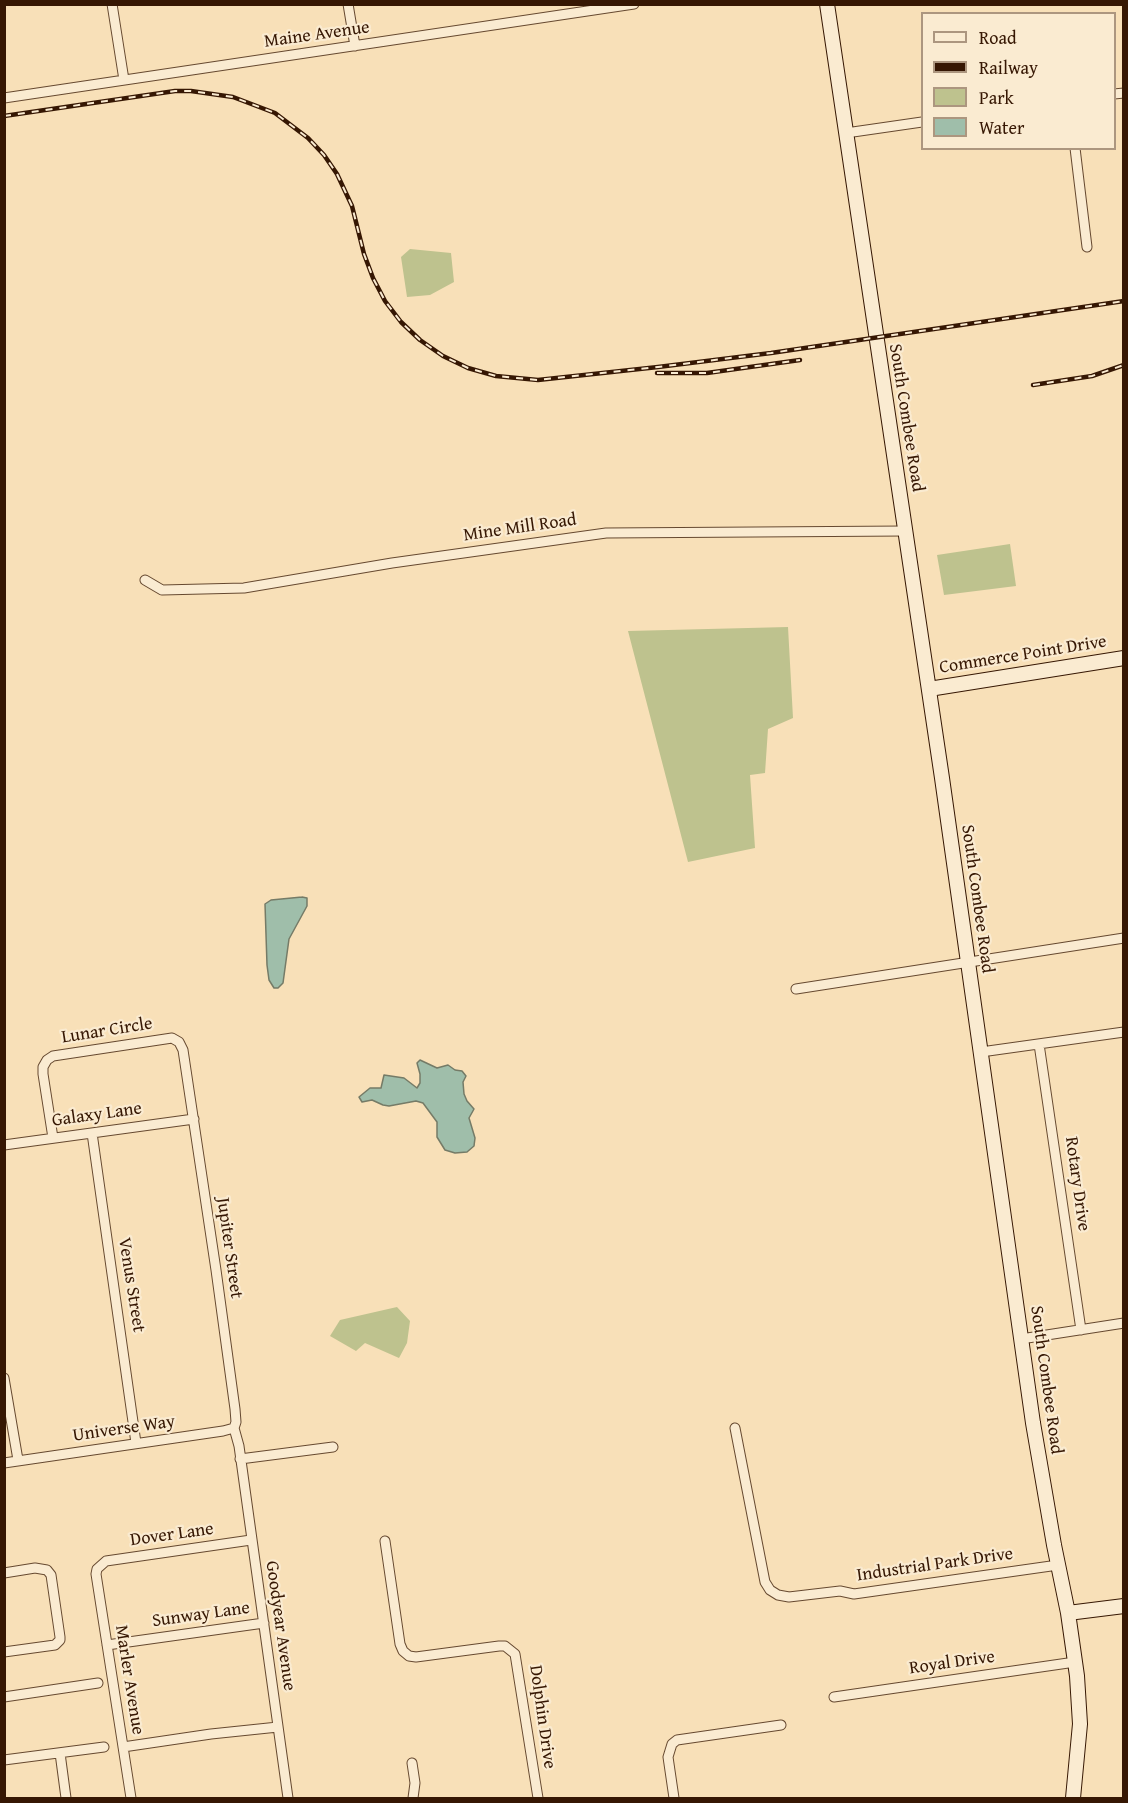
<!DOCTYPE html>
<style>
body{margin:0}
#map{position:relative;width:1128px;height:1803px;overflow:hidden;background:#f8e0b8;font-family:"Gentium Book Plus",serif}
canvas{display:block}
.frame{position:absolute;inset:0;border:6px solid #361703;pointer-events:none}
.legend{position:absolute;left:921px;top:12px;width:195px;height:138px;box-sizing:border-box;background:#faebd1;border:2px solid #ac967f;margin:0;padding:8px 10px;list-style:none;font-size:18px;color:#361703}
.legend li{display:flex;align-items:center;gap:12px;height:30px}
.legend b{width:30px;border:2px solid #ac967f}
</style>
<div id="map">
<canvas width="1128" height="1803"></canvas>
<div class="frame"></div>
<ul class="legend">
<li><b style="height:8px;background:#faebd1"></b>Road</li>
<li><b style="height:8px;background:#361703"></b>Railway</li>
<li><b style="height:16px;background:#bec28e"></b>Park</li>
<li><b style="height:16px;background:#9fbeaa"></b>Water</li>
</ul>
</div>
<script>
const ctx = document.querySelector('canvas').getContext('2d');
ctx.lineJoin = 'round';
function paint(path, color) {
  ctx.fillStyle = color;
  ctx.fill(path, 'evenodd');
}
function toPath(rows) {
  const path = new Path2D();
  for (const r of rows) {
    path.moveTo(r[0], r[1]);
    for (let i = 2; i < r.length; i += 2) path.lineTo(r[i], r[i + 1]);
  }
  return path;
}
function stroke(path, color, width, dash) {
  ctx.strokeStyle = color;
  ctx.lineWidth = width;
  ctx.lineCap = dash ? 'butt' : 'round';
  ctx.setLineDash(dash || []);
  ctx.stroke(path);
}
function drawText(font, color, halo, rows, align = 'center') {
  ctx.font = font + ' "Gentium Book Plus",serif';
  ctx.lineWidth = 4.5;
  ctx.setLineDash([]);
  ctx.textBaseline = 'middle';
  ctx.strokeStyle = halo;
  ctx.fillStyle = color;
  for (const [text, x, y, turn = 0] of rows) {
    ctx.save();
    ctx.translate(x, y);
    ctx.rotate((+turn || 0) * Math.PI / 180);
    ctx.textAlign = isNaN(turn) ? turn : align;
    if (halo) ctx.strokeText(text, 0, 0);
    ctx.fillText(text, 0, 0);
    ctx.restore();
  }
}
paint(toPath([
 [410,249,451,253,454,282,430,295,407,297,401,257],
 [1010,544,1016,586,944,595,937,555],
 [788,627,793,718,768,729,765,773,750,775,755,848,688,862,628,631],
 [397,1307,410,1321,407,1343,399,1358,365,1343,356,1351,330,1336,340,1320]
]), '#bec28e');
const water = toPath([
 [302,897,307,898,307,906,289,939,283,983,278,988,274,988,269,980,267,965,265,904,271,900,302,897],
 [420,1060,437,1068,448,1065,455,1070,462,1071,466,1076,463,1082,464,1094,467,1101,474,1109,469,1118,475,1138,474,1146,467,1152,455,1153,445,1150,437,1137,437,1122,423,1103,416,1101,389,1106,383,1105,372,1100,362,1102,359,1097,370,1088,381,1088,384,1075,404,1078,417,1088,420,1083,420,1074,417,1063,420,1060]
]);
paint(water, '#9fbeaa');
stroke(water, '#757b67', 1.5);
const street = toPath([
 [112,4,124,80],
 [348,4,355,46],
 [1114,94,1124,93],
 [4,98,634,4],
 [846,133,922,122],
 [1075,148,1087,247],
 [145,580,162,590,244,588,392,563,606,533,905,531],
 [796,989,1124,938],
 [1039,1044,1081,1330],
 [981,1052,1124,1032],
 [92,1133,136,1443],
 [53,1138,43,1074,43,1067,47,1060,53,1056,172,1038,179,1042,183,1050,216,1270,235,1409,236,1422,234,1428,239,1446,288,1798],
 [4,1145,194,1119],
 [1021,1339,1124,1323],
 [4,1378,18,1460],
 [735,1428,765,1582,770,1590,778,1595,789,1597,840,1591,854,1594,1058,1565],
 [240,1459,333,1447],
 [4,1463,223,1431,234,1428],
 [385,1541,400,1644,403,1651,409,1656,416,1657,499,1646,505,1646,515,1654,538,1798],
 [4,1573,35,1568,47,1570,51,1575,60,1637,60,1640,55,1645,4,1652],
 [107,1645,264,1623],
 [4,1697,98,1683],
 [834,1697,1075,1662],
 [123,1747,211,1734,278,1727],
 [60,1753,66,1798],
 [4,1760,104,1747],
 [412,1763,415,1783,413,1798],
 [131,1798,96,1574,97,1569,106,1561,251,1540],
 [674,1798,668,1757,672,1744,677,1740,781,1725]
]);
const secondary = toPath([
 [827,4,942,778,1033,1423,1054,1545,1068,1613,1077,1676,1080,1724,1073,1798],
 [929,689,1124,658],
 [1068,1613,1124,1606]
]);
stroke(street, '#664930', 11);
stroke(secondary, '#361703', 16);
stroke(street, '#faebd1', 9);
stroke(secondary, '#faebd1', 14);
const rail = toPath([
 [4,116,175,91,191,91,233,97,275,113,308,138,324,155,337,174,352,206,364,254,373,278,385,301,401,322,420,340,443,356,468,368,496,376,538,380,658,367,771,353,1124,301],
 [657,373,707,373,800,360],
 [1033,385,1092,376,1124,365]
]);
stroke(rail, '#361703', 4.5);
stroke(rail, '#faebd1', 2, [7]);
drawText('18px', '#361703', '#faebd1', [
 ["Maine Avenue",317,35,-8],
 ["South Combee Road",906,418,81],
 ["Mine Mill Road",520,528,-8],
 ["Commerce Point Drive",1023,655,-9],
 ["South Combee Road",977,899,82],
 ["Lunar Circle",107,1031,-9],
 ["Galaxy Lane",97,1115,-8],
 ["Rotary Drive",1077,1184,82],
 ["Jupiter Street",229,1248,82],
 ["Venus Street",131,1285,81],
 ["South Combee Road",1046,1380,82],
 ["Universe Way",124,1429,-8],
 ["Dover Lane",172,1535,-8],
 ["Industrial Park Drive",935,1565,-8],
 ["Sunway Lane",201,1615,-8],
 ["Goodyear Avenue",280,1626,82],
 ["Royal Drive",952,1663,-8],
 ["Marler Avenue",129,1680,81],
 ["Dolphin Drive",542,1717,82]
]);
</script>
